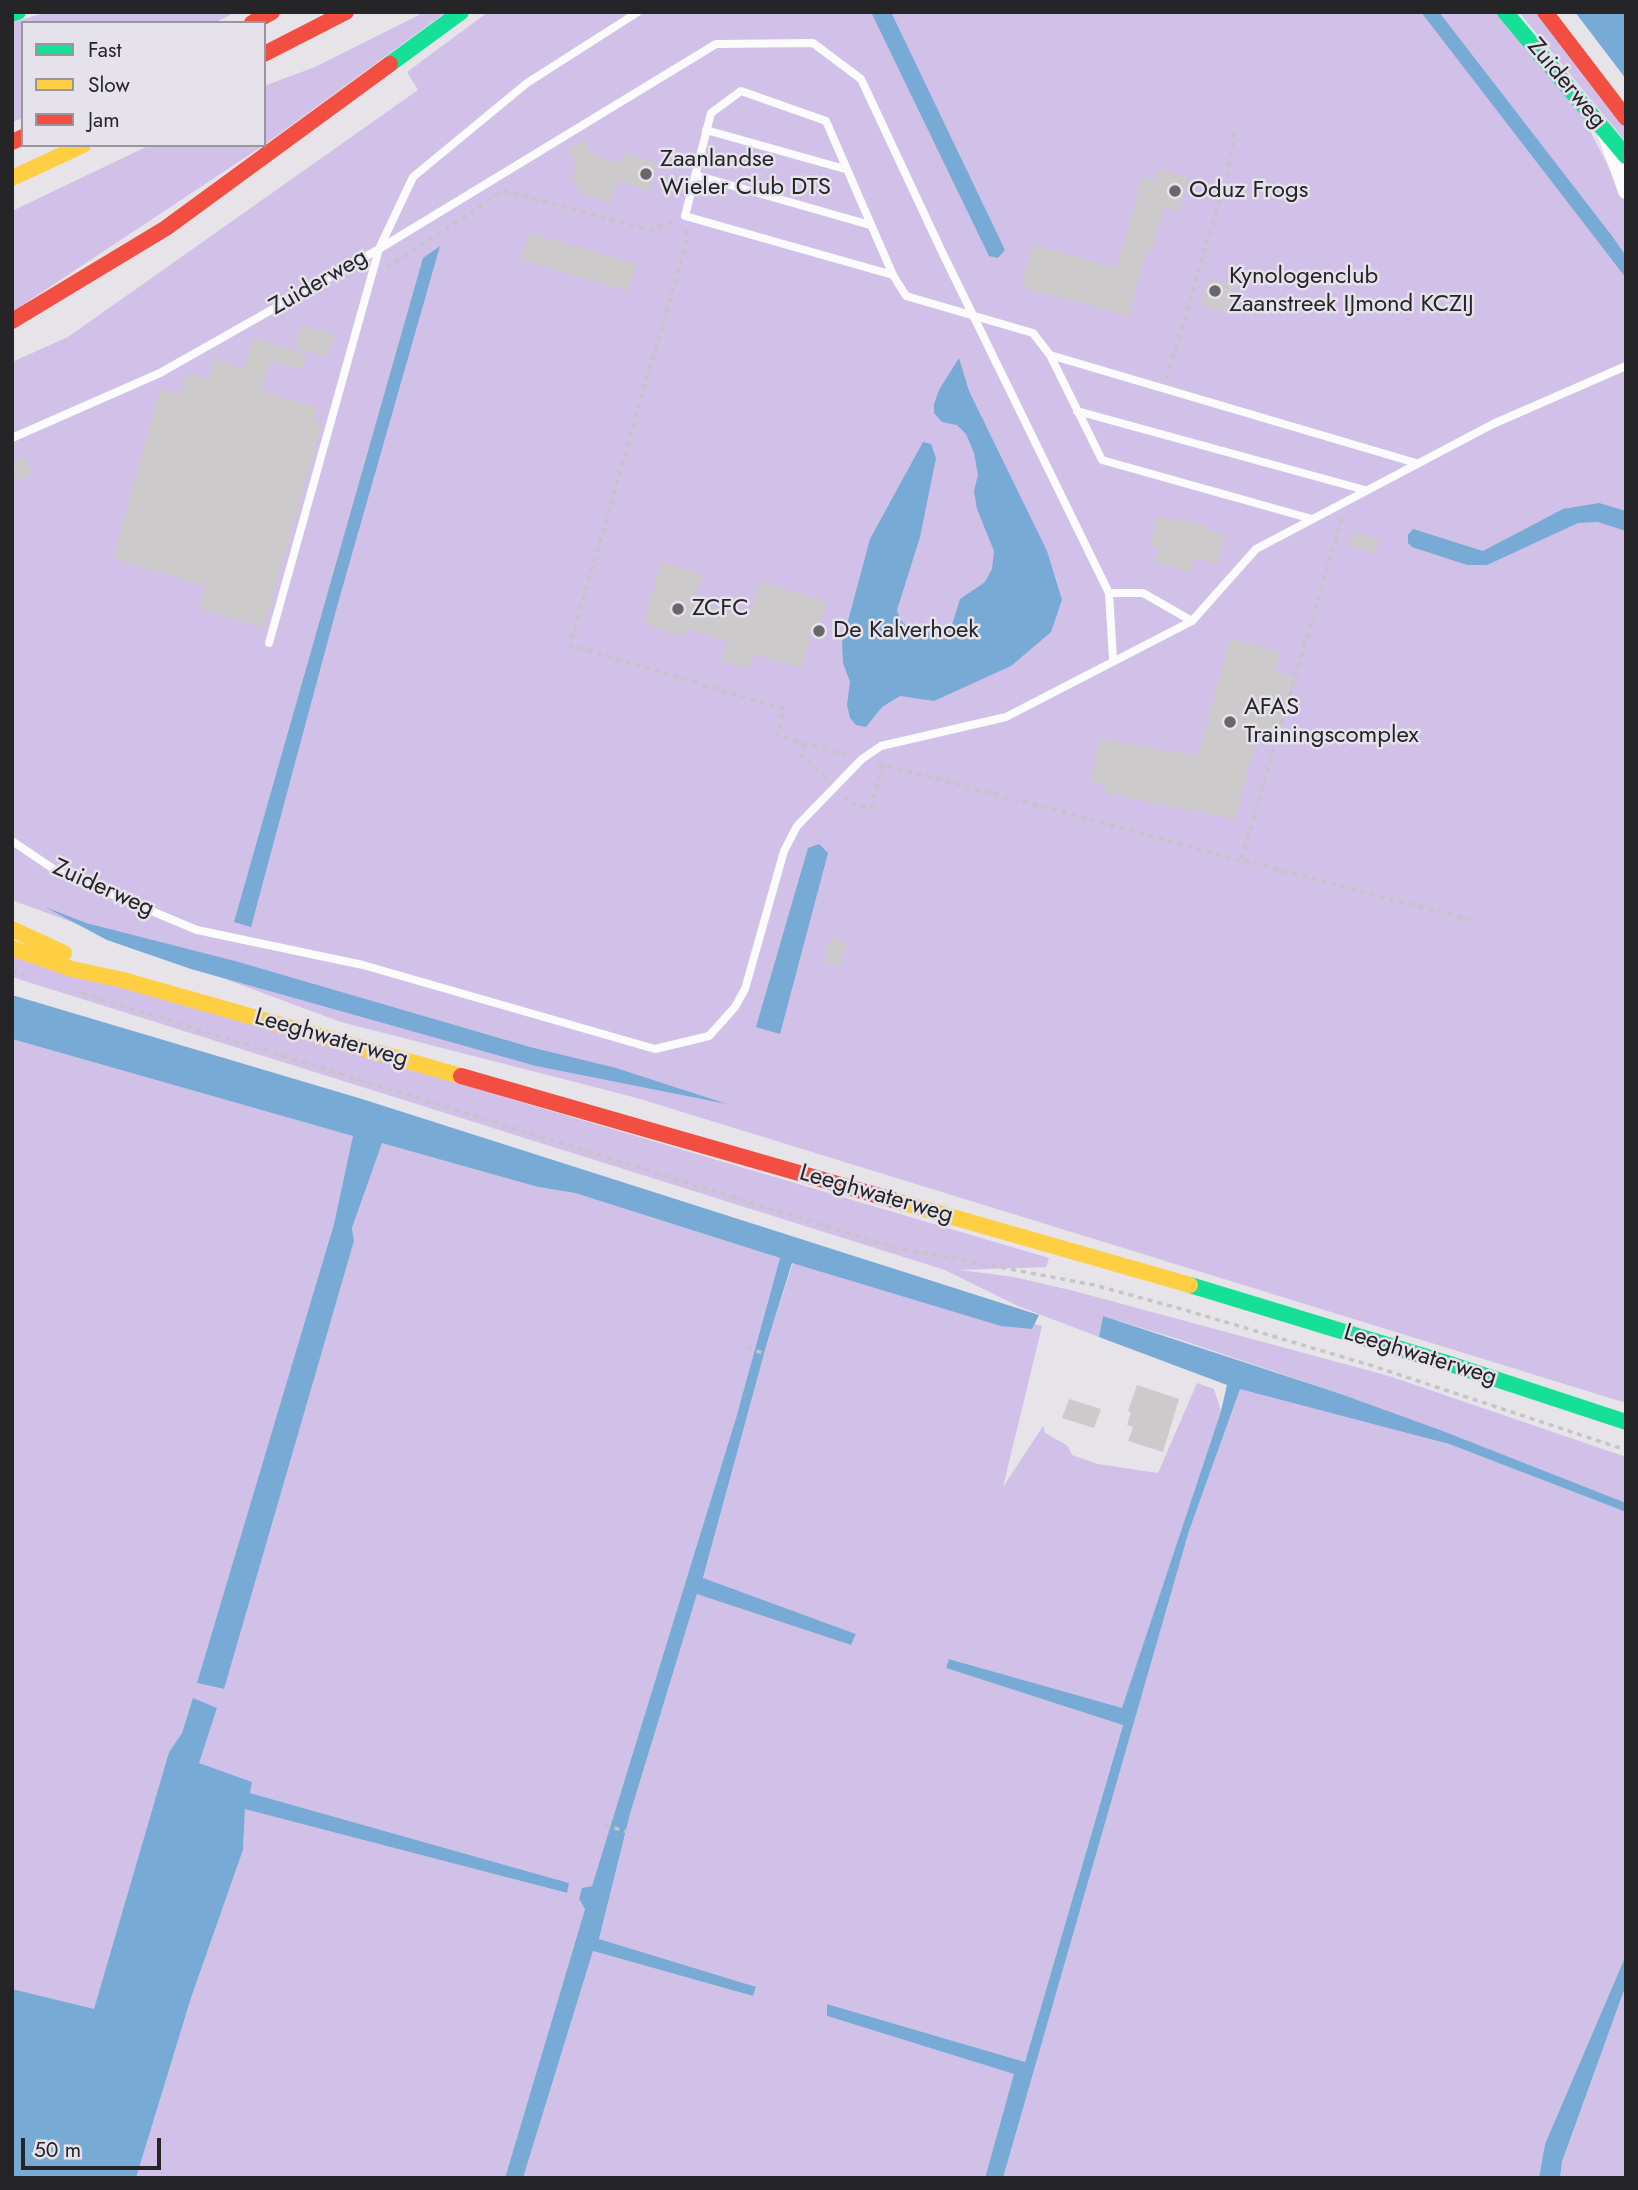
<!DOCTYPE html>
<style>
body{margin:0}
#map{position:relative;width:1638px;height:2190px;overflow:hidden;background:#e6e4e9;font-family:Jost,sans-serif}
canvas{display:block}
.frame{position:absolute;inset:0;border:14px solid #252427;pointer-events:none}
.legend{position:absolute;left:21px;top:21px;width:245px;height:126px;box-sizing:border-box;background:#e6e2eb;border:2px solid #99969d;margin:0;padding:9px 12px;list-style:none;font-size:21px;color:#252427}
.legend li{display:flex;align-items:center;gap:14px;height:35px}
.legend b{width:35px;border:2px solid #99969d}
.scale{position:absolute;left:21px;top:2138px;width:140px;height:32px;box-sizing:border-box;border:4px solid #252427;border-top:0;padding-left:9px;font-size:21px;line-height:24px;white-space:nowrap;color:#252427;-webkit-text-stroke:5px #e6e2eb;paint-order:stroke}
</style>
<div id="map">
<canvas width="1638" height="2190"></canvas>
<div class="frame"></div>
<ul class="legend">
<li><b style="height:9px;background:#16e098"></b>Fast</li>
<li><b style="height:9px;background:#ffcf43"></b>Slow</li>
<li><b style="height:9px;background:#f24e42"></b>Jam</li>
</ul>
<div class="scale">50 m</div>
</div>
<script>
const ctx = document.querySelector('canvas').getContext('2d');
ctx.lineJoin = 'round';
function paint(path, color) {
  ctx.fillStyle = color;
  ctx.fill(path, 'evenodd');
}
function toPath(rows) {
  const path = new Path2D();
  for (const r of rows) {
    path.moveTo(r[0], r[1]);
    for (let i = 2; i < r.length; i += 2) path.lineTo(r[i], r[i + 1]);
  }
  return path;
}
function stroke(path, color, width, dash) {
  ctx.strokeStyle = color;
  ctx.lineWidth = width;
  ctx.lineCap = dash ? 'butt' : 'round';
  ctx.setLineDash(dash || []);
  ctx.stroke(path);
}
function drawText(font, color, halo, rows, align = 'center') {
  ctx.font = font + ' Jost,sans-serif';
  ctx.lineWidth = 5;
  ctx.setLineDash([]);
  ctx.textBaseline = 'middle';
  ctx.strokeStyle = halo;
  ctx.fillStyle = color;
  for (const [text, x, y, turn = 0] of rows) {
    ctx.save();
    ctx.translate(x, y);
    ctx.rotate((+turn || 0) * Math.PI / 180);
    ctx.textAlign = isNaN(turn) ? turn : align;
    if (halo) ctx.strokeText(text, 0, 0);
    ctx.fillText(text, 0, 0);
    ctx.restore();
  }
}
paint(toPath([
 [47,12,236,12,214,23,23,23,23,118,12,122,12,23],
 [425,12,446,12,264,145,264,86,315,67],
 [488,12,1500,12,1576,104,1626,200,1626,1403,637,1098,341,1022,12,900,12,362,68,337,418,90,407,72],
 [1519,12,1538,12,1626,127,1626,142],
 [150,145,264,145,12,312,12,211],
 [12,952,1049,1258,1046,1267,960,1270,1014,1277,1074,1291,1389,1376,1626,1457,1626,1503,1338,1393,1178,1339,1103,1316,1099,1337,1018,1306,945,1270,12,977],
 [12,1039,354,1136,334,1224,198,1683,223,1689,354,1241,352,1228,382,1142,538,1187,575,1193,780,1258,736,1418,592,1886,582,1889,579,1898,585,1909,505,2178,136,2178,191,1998,243,1850,245,1808,566,1893,569,1883,250,1793,251,1782,198,1763,217,1708,193,1699,182,1733,169,1752,94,2010,12,1989],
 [793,1263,1032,1329,1034,1324,1042,1326,1003,1487,1043,1426,1045,1433,1068,1446,1072,1455,1098,1464,1158,1473,1197,1383,1214,1389,1221,1411,1122,1709,950,1659,946,1668,1123,1724,1025,2062,827,2004,827,2016,1015,2074,985,2178,523,2178,593,1951,753,1996,756,1988,599,1939,630,1814,697,1593,851,1645,856,1634,703,1579,767,1343],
 [1240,1388,1449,1444,1626,1512,1626,1955,1545,2144,1539,2178,1003,2178,1189,1531],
 [1626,1985,1626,2178,1560,2178,1562,2163]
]), '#d1c0e7');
paint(toPath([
 [871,12,891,12,1005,250,998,258,989,256],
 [1421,12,1439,12,1612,236,1626,256,1626,278],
 [1575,12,1626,12,1626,79],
 [440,246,338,603,251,927,234,922,423,258],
 [959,358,969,391,1047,551,1062,600,1051,632,1011,666,934,701,900,696,882,707,866,727,856,725,850,718,847,705,850,682,843,663,842,643,870,539,923,442,931,444,936,458,920,537,897,610,900,620,907,626,928,632,951,628,960,599,985,582,992,569,994,551,977,509,974,491,978,475,974,453,966,434,957,425,942,422,934,413,934,404,939,390],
 [1599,503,1626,511,1626,531,1598,522,1578,523,1487,565,1467,565,1412,547,1408,543,1408,535,1413,529,1483,551,1563,509],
 [819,844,828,853,780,1034,756,1027,808,848],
 [45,907,86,923,235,961,530,1047,616,1068,727,1104,536,1066,191,969,107,940],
 [12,995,362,1099,1039,1315,1032,1329,1001,1326,792,1263,767,1343,703,1578,856,1634,851,1645,697,1594,630,1814,599,1939,756,1987,753,1996,593,1951,523,2178,505,2178,585,1909,579,1899,582,1888,592,1886,736,1418,780,1258,575,1193,538,1187,382,1143,352,1228,354,1241,224,1689,197,1683,334,1224,353,1136,12,1039],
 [1103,1316,1338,1393,1440,1430,1626,1503,1626,1512,1449,1444,1240,1389,1189,1531,1003,2178,985,2178,1014,2074,827,2016,827,2004,1025,2062,1123,1725,946,1668,949,1659,1122,1708,1221,1411,1227,1385,1099,1337],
 [193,1698,217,1708,199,1763,252,1782,250,1793,569,1883,567,1893,245,1809,243,1850,191,1998,136,2178,12,2178,12,1989,94,2009,169,1752,182,1733],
 [1626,1955,1626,1985,1562,2162,1560,2178,1539,2178,1545,2144]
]), '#77abd5');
paint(toPath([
 [584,140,593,155,621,163,624,153,657,163,649,191,617,180,610,202,580,193,572,178,576,163,569,149],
 [1157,170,1190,178,1179,211,1164,207,1152,251,1147,249,1129,316,1021,287,1033,245,1117,268,1142,177,1154,180],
 [529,233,636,264,628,291,521,260],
 [1208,278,1235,286,1227,312,1201,305],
 [301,325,335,334,328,357,295,347],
 [253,338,306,354,302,369,270,361,261,391,317,407,313,422,322,424,263,628,198,608,205,586,115,559,119,543,117,542,160,389,180,395,186,373,209,379,214,359,244,368],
 [25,456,33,473,17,481,12,462],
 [1157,516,1207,526,1207,530,1225,535,1218,564,1194,557,1190,572,1155,562,1159,548,1150,545],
 [1353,532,1379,540,1375,554,1348,546],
 [661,562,702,574,694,601,750,617,759,582,827,601,819,631,813,629,801,668,753,654,749,668,722,661,727,641,687,628,685,635,674,634,644,623],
 [1230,639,1280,652,1275,672,1293,677,1277,739,1258,734,1235,819,1105,793,1107,786,1091,783,1099,739,1198,756],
 [830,938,847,942,840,967,824,963],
 [1137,1385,1179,1399,1163,1452,1128,1441,1133,1427,1127,1425,1131,1412,1128,1411],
 [1069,1399,1101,1409,1094,1428,1062,1418]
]), '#cccacb');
stroke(toPath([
 [686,230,687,240,570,645,784,709,777,736,850,756],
 [387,268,503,191,651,230,675,220],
 [1167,378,1228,172,1235,130],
 [1342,518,1241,860,1475,921],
 [805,744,802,756,827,779],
 [878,763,1241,860],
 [845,796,854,805,871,808,883,764],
 [12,971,25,975],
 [82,993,893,1247,1094,1285,1185,1310,1373,1366,1626,1450],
 [747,1348,769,1355],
 [605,1825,628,1832]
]), '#c5c5c7', 3.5, [5, 5]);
stroke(toPath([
 [706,130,845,169],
 [695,175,870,225],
 [893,275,826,121,741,91,711,113,685,216,893,275,906,296,1033,333,1050,355,1416,463],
 [1050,355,1102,460,1312,519],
 [1077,411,1365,490],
 [12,438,160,373,379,249,413,177,527,83,638,12],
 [1109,593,1143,593,1192,621],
 [269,643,379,249,716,44,813,43,861,79,943,254,1109,593,1113,659],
 [12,841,58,872,197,930,363,965,655,1049,709,1036,735,1007,745,989,784,851,797,826,862,759,881,746,1006,717,1192,621,1256,549,1493,424,1626,366]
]), '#fbfbfc', 8);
stroke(toPath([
 [1606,135,1626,191]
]), '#fbfbfc', 16);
stroke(toPath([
 [1505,12,1626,156],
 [12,14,18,12],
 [390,64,461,12],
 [1190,1285,1453,1365,1626,1422]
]), '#16e098', 16);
stroke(toPath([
 [12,178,83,145],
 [12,929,64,953],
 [12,948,72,969,123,980,461,1076],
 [893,1200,1190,1285]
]), '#ffcf43', 16);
stroke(toPath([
 [1545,12,1626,118],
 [252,23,272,12],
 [264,54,346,12],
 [12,142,23,137],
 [12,321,166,228,390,64],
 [461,1076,893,1200]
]), '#f24e42', 16);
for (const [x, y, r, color] of [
 [646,174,7,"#69676b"],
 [1175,191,7,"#69676b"],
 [1215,291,7,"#69676b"],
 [678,609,7,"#69676b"],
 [819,631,7,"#69676b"],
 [1230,722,7,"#69676b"]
]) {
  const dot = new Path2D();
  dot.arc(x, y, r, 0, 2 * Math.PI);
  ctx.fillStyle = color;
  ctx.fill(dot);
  stroke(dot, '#e6e2eb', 2.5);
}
drawText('24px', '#252427', '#e6e2eb', [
 ["Zuiderweg",1566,84,50],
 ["Zuiderweg",319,283,-30],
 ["Zuiderweg",103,889,24],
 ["Leeghwaterweg",331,1039,16],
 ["Leeghwaterweg",876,1195,16],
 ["Leeghwaterweg",1420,1356,17]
]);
drawText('24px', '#252427', '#e6e2eb', [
 ["Zaanlandse",660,160],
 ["Wieler Club DTS",660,188],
 ["Oduz Frogs",1189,191],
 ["Kynologenclub",1229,277],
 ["Zaanstreek IJmond KCZIJ",1229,305],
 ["ZCFC",692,609],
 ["De Kalverhoek",833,631],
 ["AFAS",1244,708],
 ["Trainingscomplex",1244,736]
], 'left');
</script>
